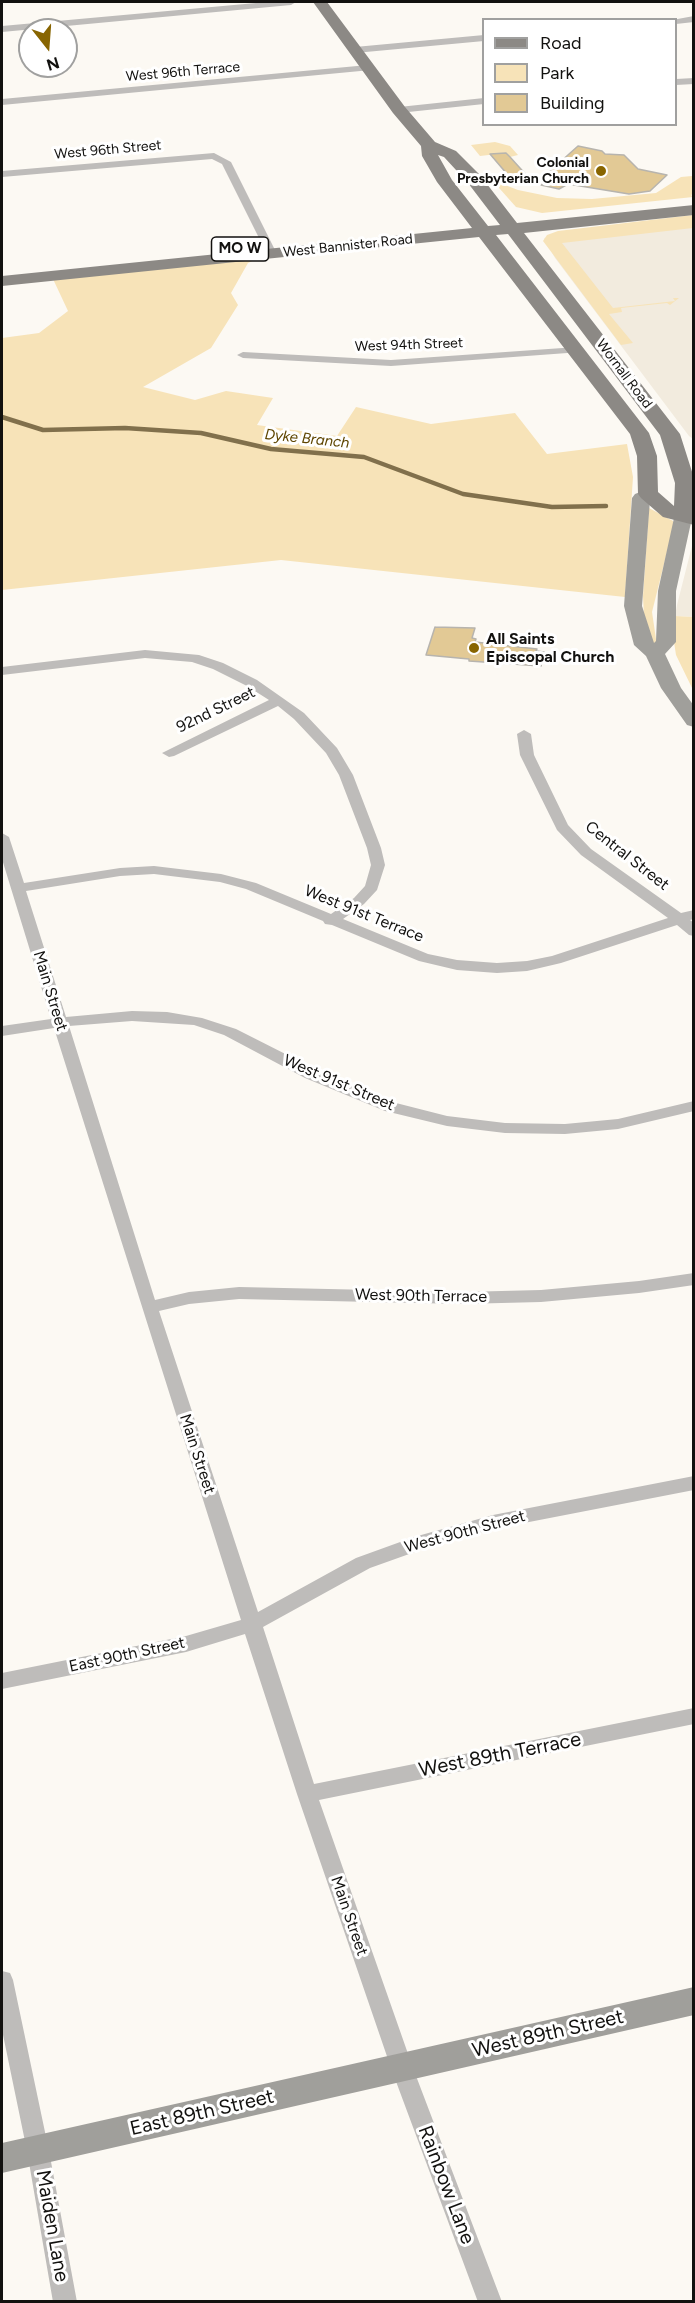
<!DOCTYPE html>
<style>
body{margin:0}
#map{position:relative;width:695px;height:2303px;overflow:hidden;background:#fcf9f3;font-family:Figtree,sans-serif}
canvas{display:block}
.frame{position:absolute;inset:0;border:3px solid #12110f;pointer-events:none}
.legend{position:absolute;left:482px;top:18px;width:195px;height:108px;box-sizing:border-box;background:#fff;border:2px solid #a0a09f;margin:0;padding:8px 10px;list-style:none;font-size:18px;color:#12110f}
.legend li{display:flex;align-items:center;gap:12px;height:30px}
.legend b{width:30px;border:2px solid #a0a09f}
.north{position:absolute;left:18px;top:18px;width:60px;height:60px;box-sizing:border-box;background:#fff;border:2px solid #a0a09f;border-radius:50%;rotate:163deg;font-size:16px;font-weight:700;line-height:24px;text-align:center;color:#12110f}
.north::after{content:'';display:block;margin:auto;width:21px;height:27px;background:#886501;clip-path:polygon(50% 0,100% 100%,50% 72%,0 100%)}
</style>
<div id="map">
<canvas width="695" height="2303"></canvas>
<div class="frame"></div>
<ul class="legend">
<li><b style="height:8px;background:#8c8985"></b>Road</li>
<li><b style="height:16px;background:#f7e3b8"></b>Park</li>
<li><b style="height:16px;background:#e2c995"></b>Building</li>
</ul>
<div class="north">N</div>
</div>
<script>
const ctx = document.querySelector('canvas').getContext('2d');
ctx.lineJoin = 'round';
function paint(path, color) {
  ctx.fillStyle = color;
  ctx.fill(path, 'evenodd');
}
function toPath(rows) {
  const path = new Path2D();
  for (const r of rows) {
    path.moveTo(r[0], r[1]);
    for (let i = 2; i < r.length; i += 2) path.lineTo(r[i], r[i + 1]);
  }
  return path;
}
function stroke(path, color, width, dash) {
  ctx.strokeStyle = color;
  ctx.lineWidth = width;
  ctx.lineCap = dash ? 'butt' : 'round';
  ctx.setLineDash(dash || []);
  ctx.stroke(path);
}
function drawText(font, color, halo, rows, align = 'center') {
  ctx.font = font + ' Figtree,sans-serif';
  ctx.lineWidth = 6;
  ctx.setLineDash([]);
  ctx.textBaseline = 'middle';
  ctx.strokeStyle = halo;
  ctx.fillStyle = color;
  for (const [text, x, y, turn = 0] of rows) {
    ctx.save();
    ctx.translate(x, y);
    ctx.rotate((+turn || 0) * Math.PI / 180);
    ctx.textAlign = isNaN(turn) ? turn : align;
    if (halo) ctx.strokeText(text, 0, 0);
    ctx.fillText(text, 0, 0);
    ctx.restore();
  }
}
paint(toPath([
 [693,216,693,439,689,436,555,258,544,238],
 [693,542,693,617,675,616,677,605]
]), '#f2ebde');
paint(toPath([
 [495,142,510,146,518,155,510,157,506,153,480,156,471,145],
 [692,176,693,177,694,193,691,195,693,197,542,213,516,207,492,180,518,190,557,198,592,199,656,193,681,177],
 [693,215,693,228,562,243,613,308,675,301,673,298,679,298,670,305,667,303,621,308,622,312,609,314,633,343,621,345,543,241,547,235,558,231],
 [257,259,248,263,231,293,238,305,211,348,143,387,195,400,226,391,273,398,257,425,337,436,356,407,431,424,515,413,547,454,627,444,633,477,625,597,281,560,2,590,2,338,39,333,68,311,53,279],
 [649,508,673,521,674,524,652,612,657,646,652,647,644,616,643,596],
 [675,616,693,617,693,690,676,655,673,635]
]), '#f7e3b8');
stroke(toPath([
 [2,417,43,430,125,428,201,433,271,449,364,457,463,494,552,507,606,506]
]), '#81704c', 4.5);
const building = toPath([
 [578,146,602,151,605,154,624,155,638,169,667,175,650,191,629,194,568,184,559,189,541,185,546,182,540,180,578,146],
 [506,153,510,157,529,178,507,174,490,154,506,153],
 [435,627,475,628,472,638,476,639,475,642,537,649,536,651,544,652,541,666,469,661,469,659,426,655,435,627]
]);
paint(building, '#e2c995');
stroke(building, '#b7b4ae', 1.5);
paint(toPath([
 [267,2,296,2,291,5,2,32,2,26,267,2],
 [694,16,694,22,676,24,676,20,672,20,694,16],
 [484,35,484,41,355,53,350,50,355,47,484,35],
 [368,65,373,68,371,70,2,105,2,99,368,65],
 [694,78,694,84,676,85,676,79,694,78],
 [484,98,484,104,399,113,394,110,399,107,484,98],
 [214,153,231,162,277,254,276,256,268,256,222,164,212,159,2,177,2,171,214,153],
 [577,347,581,348,581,352,391,366,243,358,237,355,243,352,391,360,577,347],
 [145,650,199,655,223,663,257,680,304,713,337,748,353,775,381,848,385,865,377,890,364,904,343,919,428,954,457,960,497,963,527,961,552,956,668,918,581,855,557,830,520,755,517,734,524,730,531,734,534,755,568,825,591,849,681,913,694,910,694,919,690,920,694,923,694,936,689,935,677,925,561,963,527,971,497,973,457,970,419,961,332,925,325,924,323,921,246,889,220,882,154,874,120,876,26,891,66,1017,132,1011,167,1012,202,1018,236,1029,317,1070,396,1103,447,1116,505,1123,565,1124,618,1119,694,1101,694,1111,618,1129,565,1134,505,1133,447,1126,385,1111,305,1078,224,1035,194,1025,132,1021,69,1026,155,1300,189,1292,239,1287,462,1292,541,1290,639,1281,694,1273,694,1285,639,1293,541,1302,462,1304,239,1299,189,1304,159,1311,258,1612,356,1558,414,1537,493,1515,694,1476,694,1490,493,1529,426,1548,370,1568,263,1627,314,1784,694,1708,694,1724,319,1800,413,2068,502,2302,478,2302,391,2068,297,1794,245,1634,186,1652,2,1689,2,1673,186,1636,241,1620,54,1028,2,1036,2,1026,51,1019,2,859,2,833,9,837,24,883,120,868,154,866,221,874,256,883,331,914,354,898,365,886,371,865,367,848,339,775,326,753,294,719,278,706,174,756,169,757,162,753,269,700,247,686,213,669,192,662,145,658,2,675,2,667,145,650],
 [2,1971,10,1973,13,1980,49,2151,77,2302,53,2302,27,2151,2,2030,2,1971]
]), '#bebcba');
paint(toPath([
 [648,489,654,490,657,494,650,500,642,606,654,643,656,641,658,591,674,518,677,514,683,513,689,514,692,518,676,591,676,642,665,654,681,688,694,706,694,727,687,725,661,688,646,656,634,645,624,606,632,498,635,494,648,489],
 [694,1987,694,2015,2,2173,2,2143,694,1987]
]), '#a09f9b');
paint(toPath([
 [313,2,327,2,405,107,435,142,456,151,480,175,517,223,694,205,694,215,524,233,680,434,694,478,694,525,663,517,641,498,638,494,637,456,630,434,479,237,2,286,2,276,472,228,437,182,422,156,421,146,393,113,313,2],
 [438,155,444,157,468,183,500,225,488,226,452,180,438,155],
 [508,234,660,435,675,483,674,506,658,492,657,456,649,433,496,235,508,234]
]), '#8c8985');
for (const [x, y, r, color] of [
 [601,171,6,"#886501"],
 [474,648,6,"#886501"]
]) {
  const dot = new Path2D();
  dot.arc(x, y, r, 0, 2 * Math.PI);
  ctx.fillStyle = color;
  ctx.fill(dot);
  stroke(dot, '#fff', 2);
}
drawText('14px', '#12110f', '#fff', [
 ["West 96th Terrace",183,72,-5],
 ["West 96th Street",108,150,-5],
 ["West Bannister Road",348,246,-6],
 ["West 94th Street",409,345,-2],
 ["Wornall Road",624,374,53]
]);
drawText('bold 14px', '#12110f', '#fff', [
 ["Colonial",589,163],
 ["Presbyterian Church",589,179]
], 'right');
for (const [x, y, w] of [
 [240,249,57]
]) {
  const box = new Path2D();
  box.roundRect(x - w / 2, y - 12, w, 24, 4.5);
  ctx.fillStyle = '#fff';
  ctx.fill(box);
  stroke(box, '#12110f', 1.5);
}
drawText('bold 15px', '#12110f', null, [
 ["MO W",240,249]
]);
drawText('italic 15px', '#5e4501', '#fff', [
 ["Dyke Branch",307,439,6]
]);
drawText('bold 16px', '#12110f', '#fff', [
 ["All Saints",486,639],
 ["Episcopal Church",486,657]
], 'left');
drawText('16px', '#12110f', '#fff', [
 ["92nd Street",216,710,-26],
 ["Central Street",627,856,38],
 ["West 91st Terrace",364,914,22],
 ["Main Street",50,991,73],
 ["West 91st Street",339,1083,23],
 ["West 90th Terrace",421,1296,1],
 ["Main Street",197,1454,72],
 ["West 90th Street",465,1532,-15],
 ["East 90th Street",127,1655,-12],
 ["Main Street",349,1916,71]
]);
drawText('20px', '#12110f', '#fff', [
 ["West 89th Terrace",500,1755,-11],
 ["West 89th Street",548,2034,-13],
 ["East 89th Street",202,2113,-13],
 ["Rainbow Lane",446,2185,69],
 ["Maiden Lane",52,2226,80]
]);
</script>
